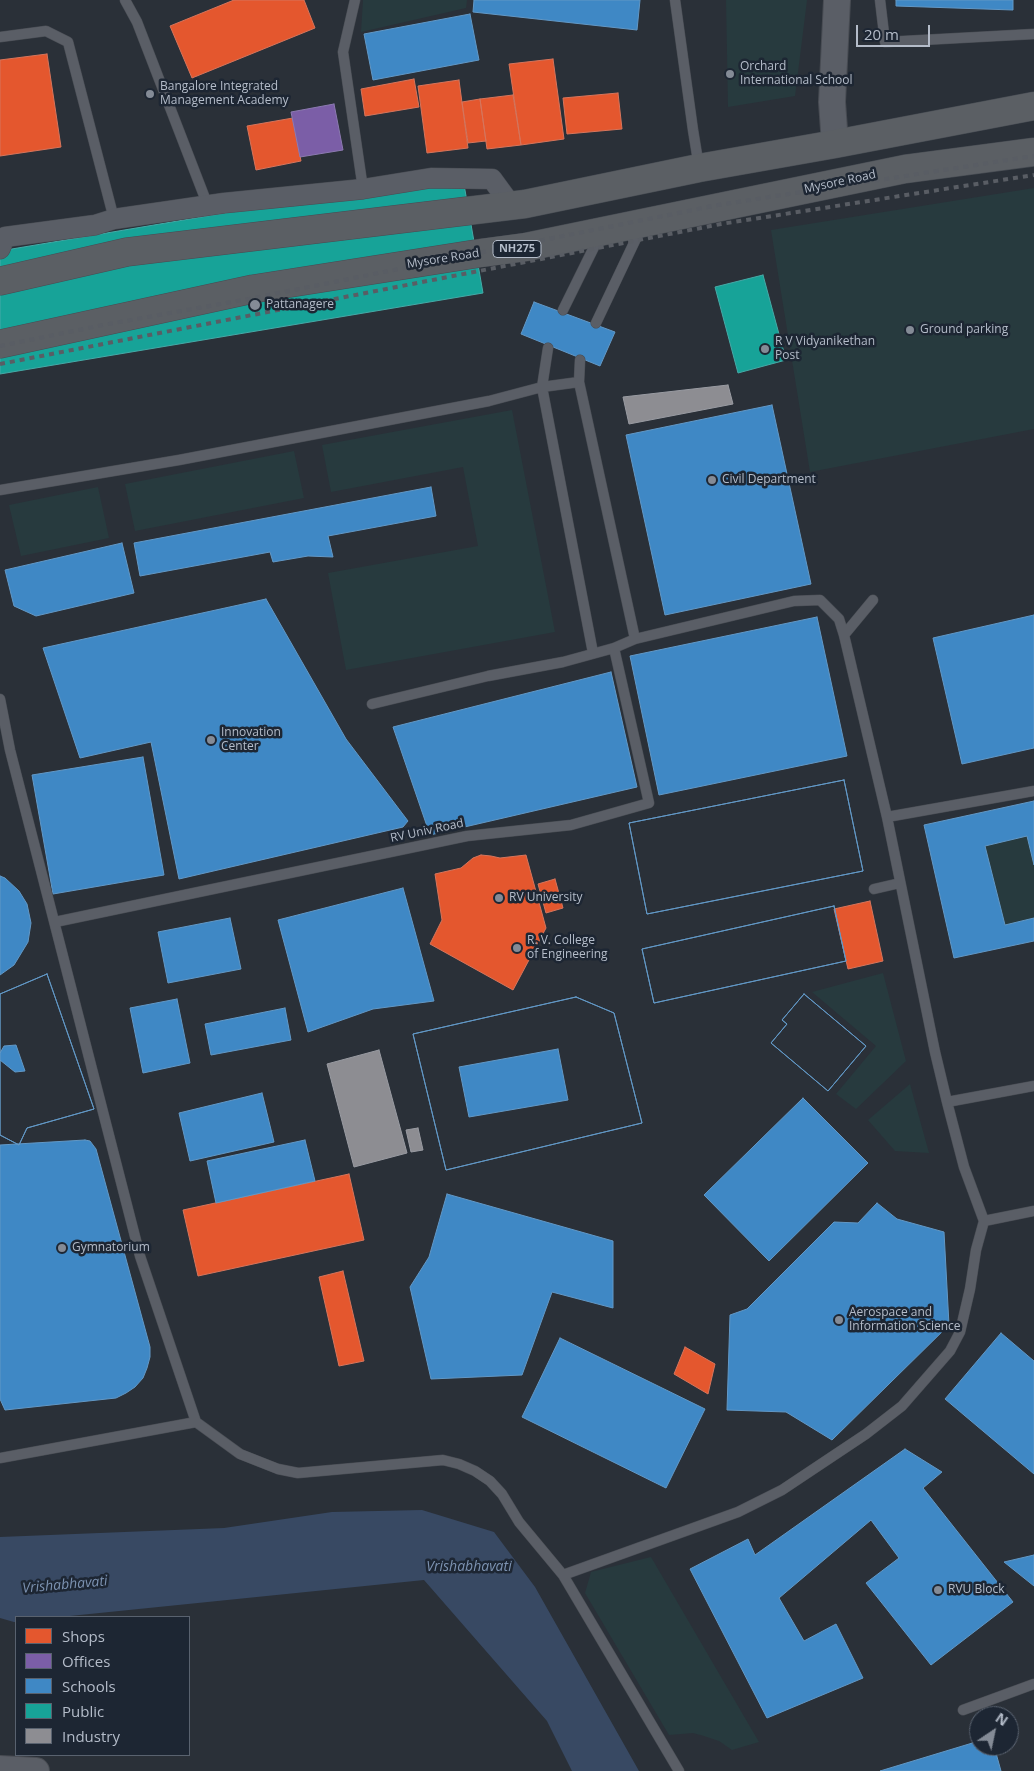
<!DOCTYPE html>
<style>
body{margin:0}
#map{position:relative;width:1034px;height:1771px;overflow:hidden;background:#2a3038;font-family:"Open Sans",sans-serif}
canvas{display:block}
.legend{position:absolute;left:15px;top:1616px;width:175px;height:140px;box-sizing:border-box;background:#1d2633;border:1px solid #59626f;margin:0;padding:6px 9px;list-style:none;font-size:15px;color:#b4bcc9}
.legend li{display:flex;align-items:center;gap:10px;height:25px}
.legend b{width:25px;border:1px solid #59626f}
.north{position:absolute;left:969px;top:1706px;width:50px;height:50px;box-sizing:border-box;background:#1d2633;border:1px solid #59626f;border-radius:50%;rotate:34deg;font-size:14px;font-weight:700;line-height:20px;text-align:center;color:#b4bcc9}
.north::after{content:'';display:block;margin:auto;width:18px;height:22px;background:#848b96;clip-path:polygon(50% 0,100% 100%,50% 72%,0 100%)}
.scale{position:absolute;left:856px;top:25px;width:74px;height:22px;box-sizing:border-box;border:2px solid #b4bcc9;border-top:0;padding-left:6px;font-size:15px;line-height:18px;white-space:nowrap;color:#b4bcc9;-webkit-text-stroke:4px #1d2633;paint-order:stroke}
</style>
<div id="map">
<canvas width="1034" height="1771"></canvas>
<ul class="legend">
<li><b style="height:14px;background:#e4572e"></b>Shops</li>
<li><b style="height:14px;background:#7b5ea7"></b>Offices</li>
<li><b style="height:14px;background:#3f88c5"></b>Schools</li>
<li><b style="height:14px;background:#17a398"></b>Public</li>
<li><b style="height:14px;background:#8d8d92"></b>Industry</li>
</ul>
<div class="north">N</div>
<div class="scale">20 m</div>
</div>
<script>
const ctx = document.querySelector('canvas').getContext('2d');
ctx.lineJoin = 'round';
function paint(path, color) {
  ctx.fillStyle = color;
  ctx.fill(path, 'evenodd');
}
function toPath(rows) {
  const path = new Path2D();
  for (const r of rows) {
    path.moveTo(r[0], r[1]);
    for (let i = 2; i < r.length; i += 2) path.lineTo(r[i], r[i + 1]);
  }
  return path;
}
function stroke(path, color, width, dash) {
  ctx.strokeStyle = color;
  ctx.lineWidth = width;
  ctx.lineCap = dash ? 'butt' : 'round';
  ctx.setLineDash(dash || []);
  ctx.stroke(path);
}
function drawText(font, color, halo, rows, align = 'center') {
  ctx.font = font + ' "Open Sans",sans-serif';
  ctx.lineWidth = 5;
  ctx.setLineDash([]);
  ctx.textBaseline = 'middle';
  ctx.strokeStyle = halo;
  ctx.fillStyle = color;
  for (const [text, x, y, turn = 0] of rows) {
    ctx.save();
    ctx.translate(x, y);
    ctx.rotate((+turn || 0) * Math.PI / 180);
    ctx.textAlign = isNaN(turn) ? turn : align;
    if (halo) ctx.strokeText(text, 0, 0);
    ctx.fillText(text, 0, 0);
    ctx.restore();
  }
}
paint(toPath([
 [363,0,467,0,466,8,361,32],
 [726,0,807,0,795,96,728,107],
 [1034,188,1034,429,810,472,771,230],
 [512,410,555,632,346,670,328,573,478,546,463,467,331,492,322,445],
 [294,451,304,498,135,531,125,484],
 [98,487,109,538,21,556,9,505],
 [1027,836,1034,865,1034,918,1005,925,985,846],
 [883,973,906,1061,856,1109,836,1094,876,1046,812,992],
 [910,1084,929,1153,895,1151,868,1120],
 [651,1557,759,1742,732,1750,719,1741,704,1736,693,1733,669,1735,585,1593,591,1572]
]), '#273a3e');
paint(toPath([
 [422,1510,494,1532,535,1587,639,1771,572,1771,547,1721,424,1580,60,1617,16,1617,16,1622,14,1622,0,1618,0,1537,224,1528,332,1512]
]), '#384963');
const shops = toPath([
 [234,0,304,0,315,28,192,78,170,26,234,0],
 [47,54,61,147,0,156,0,60,47,54],
 [553,59,564,139,521,145,509,64,553,59],
 [414,79,419,107,365,116,361,89,414,79],
 [459,80,468,148,427,153,418,86,459,80],
 [618,93,622,129,567,134,563,98,618,93],
 [513,95,521,145,487,149,480,99,513,95],
 [480,99,486,141,468,143,462,102,480,99],
 [293,118,301,161,256,170,247,126,293,118],
 [481,855,491,856,500,858,526,855,546,928,513,990,430,944,442,920,435,874,461,868,473,858,481,855],
 [555,879,563,908,546,913,538,884,555,879],
 [870,901,883,961,848,969,834,909,870,901],
 [349,1174,364,1240,198,1276,183,1210,349,1174],
 [343,1271,364,1361,339,1366,319,1277,343,1271],
 [685,1347,715,1364,708,1394,674,1374,685,1347]
]);
paint(shops, '#e4572e');
stroke(shops, '#d6755c', 1);
const offices = toPath([
 [334,104,343,150,300,157,291,112,334,104]
]);
paint(offices, '#7b5ea7');
stroke(offices, '#8c7ab1', 1);
const schools = toPath([
 [474,0,640,0,637,30,473,12,474,0],
 [896,0,1013,0,1013,10,896,6,896,0],
 [470,14,479,60,373,80,364,34,470,14],
 [534,302,615,332,600,366,521,334,534,302],
 [772,405,811,584,665,615,626,435,772,405],
 [431,487,436,516,328,536,333,557,308,556,273,562,270,552,140,576,134,543,431,487],
 [122,543,134,593,36,616,14,606,5,570,122,543],
 [266,599,346,739,408,821,403,827,179,879,151,742,80,758,43,648,266,599],
 [1034,615,1034,748,962,764,933,638,1034,615],
 [817,617,847,756,659,795,630,656,817,617],
 [611,672,637,787,430,835,393,727,611,672],
 [143,757,164,875,53,894,32,775,143,757],
 [844,780,863,871,647,914,629,823,844,780],
 [844,780,863,871,647,914,629,823,844,780],
 [1034,801,1034,865,1027,836,985,846,1005,925,1034,918,1034,941,954,958,924,825,1034,801],
 [0,876,5,878,19,891,27,904,31,923,28,942,14,965,0,975,0,876],
 [403,888,434,1001,373,1009,308,1032,278,920,403,888],
 [834,906,846,961,654,1003,642,949,834,906],
 [834,906,846,961,654,1003,642,949,834,906],
 [230,918,241,969,168,983,158,932,230,918],
 [47,974,94,1109,27,1128,19,1145,0,1135,0,1060,15,1072,25,1071,16,1045,4,1046,0,1053,0,994,47,974],
 [47,974,94,1109,27,1128,19,1145,0,1135,0,994,47,974],
 [804,994,866,1046,828,1091,771,1043,787,1024,782,1020,804,994],
 [804,994,866,1046,828,1091,771,1043,787,1024,782,1020,804,994],
 [576,997,614,1013,642,1123,446,1170,413,1034,576,997],
 [558,1049,568,1100,469,1117,459,1067,558,1049],
 [576,997,614,1013,642,1123,446,1170,413,1034,576,997],
 [177,999,190,1063,143,1073,130,1008,177,999],
 [285,1008,291,1040,211,1055,205,1024,285,1008],
 [262,1093,274,1142,190,1161,179,1113,262,1093],
 [803,1098,868,1163,769,1261,704,1195,803,1098],
 [85,1140,90,1141,96,1149,150,1347,150,1357,147,1368,143,1378,135,1387,126,1393,116,1398,5,1410,0,1399,0,1145,85,1140],
 [305,1140,315,1181,216,1203,207,1161,305,1140],
 [447,1194,613,1241,613,1308,552,1292,522,1375,431,1379,410,1287,429,1257,447,1194],
 [877,1203,897,1219,944,1232,949,1325,832,1440,786,1412,727,1410,730,1315,747,1309,834,1222,858,1223,877,1203],
 [1001,1333,1034,1361,1034,1474,945,1399,1001,1333],
 [560,1338,705,1409,666,1488,522,1417,560,1338],
 [905,1449,942,1472,923,1488,1013,1602,931,1665,866,1583,899,1558,871,1520,779,1598,804,1641,836,1624,863,1678,767,1718,690,1569,748,1539,755,1555,905,1449],
 [1034,1555,1034,1586,1004,1562,1034,1555],
 [979,1741,979,1746,994,1746,1001,1771,880,1771,979,1741]
]);
paint(schools, '#3f88c5');
stroke(schools, '#6298c6', 1);
const public = toPath([
 [462,173,483,293,0,374,0,251,462,173],
 [763,275,786,360,738,373,715,287,763,275]
]);
paint(public, '#17a398');
stroke(public, '#46aaa7', 1);
const industry = toPath([
 [728,385,733,404,629,424,623,397,728,385],
 [379,1050,407,1153,354,1167,327,1064,379,1050],
 [418,1128,423,1150,411,1152,406,1130,418,1128]
]);
paint(industry, '#8d8d92');
stroke(industry, '#999ba2', 1);
const service = toPath([
 [125,0,137,22,208,206],
 [355,0,343,52,363,189],
 [675,0,693,130,699,167],
 [880,0,885,42,1034,34],
 [0,37,46,31,68,42,114,219],
 [563,310,600,235],
 [596,323,642,226],
 [548,348,542,387,593,653],
 [580,360,579,382,635,639],
 [0,490,179,460,489,401,542,387,579,382],
 [844,635,873,600],
 [0,699,10,750,140,1256,196,1422,240,1454,278,1469,298,1473,443,1460,459,1464,475,1471,490,1481,502,1494,519,1522,563,1575,679,1771],
 [372,704,488,676,563,662,614,648,635,639,794,601,820,600,839,619,844,635,887,817,935,1052,947,1102,964,1167,984,1221,976,1250,970,1289,960,1332,950,1351,902,1406,866,1434,782,1490,738,1512,563,1575],
 [887,817,1034,791],
 [874,889,900,883],
 [55,922,467,836,571,825,649,803,614,648],
 [947,1102,1034,1086],
 [984,1221,1034,1211],
 [0,1458,196,1422],
 [963,1710,1034,1684]
]);
const minor = toPath([
 [0,249,5,237,95,225,114,219,224,203,363,189,431,178,492,179,511,205]
]);
const tertiary = toPath([
 [835,144,832,102,837,0],
 [0,1769,36,1771]
]);
const trunk = toPath([
 [0,281,127,252,525,204,699,168,835,144,1034,106],
 [0,344,253,289,481,253,526,247,905,169,1034,152]
]);
stroke(service, '#484c53', 11);
stroke(minor, '#484c53', 21);
stroke(tertiary, '#484c53', 28);
stroke(trunk, '#474c53', 29);
stroke(service, '#5a5e66', 10);
stroke(minor, '#5a5e66', 20);
stroke(tertiary, '#5a5e66', 26);
stroke(trunk, '#5b5f64', 28);
stroke(toPath([
 [0,346,103,325,254,298,718,205,1034,156],
 [0,364,721,224,1034,175]
]), '#595d64', 4, [5, 5]);
for (const [x, y, r, color] of [
 [730,74,5,"#848b96"],
 [150,94,5,"#848b96"],
 [255,305,6,"#848b96"],
 [910,330,5,"#848b96"],
 [765,349,5,"#848b96"],
 [712,480,5,"#848b96"],
 [211,740,5,"#848b96"],
 [499,898,5,"#848b96"],
 [517,948,5,"#848b96"],
 [62,1248,5,"#848b96"],
 [839,1320,5,"#848b96"],
 [938,1590,5,"#848b96"]
]) {
  const dot = new Path2D();
  dot.arc(x, y, r, 0, 2 * Math.PI);
  ctx.fillStyle = color;
  ctx.fill(dot);
  stroke(dot, '#1d2633', 2);
}
for (const [x, y, w] of [
 [517,249,48]
]) {
  const box = new Path2D();
  box.roundRect(x - w / 2, y - 8.5, w, 17, 4);
  ctx.fillStyle = '#1d2633';
  ctx.fill(box);
  stroke(box, '#b4bcc9', 1);
}
drawText('bold 11px', '#b4bcc9', null, [
 ["NH275",517,249]
]);
drawText('12px', '#b4bcc9', '#1d2633', [
 ["Orchard",740,67],
 ["International School",740,81],
 ["Bangalore Integrated",160,87],
 ["Management Academy",160,101],
 ["Pattanagere",266,305],
 ["Ground parking",920,330],
 ["R V Vidyanikethan",775,342],
 ["Post",775,356],
 ["Civil Department",722,480],
 ["Innovation",221,733],
 ["Center",221,747],
 ["RV University",509,898],
 ["R. V. College",527,941],
 ["of Engineering",527,955],
 ["Gymnatorium",72,1248],
 ["Aerospace and",849,1313],
 ["Information Science",849,1327],
 ["RVU Block",948,1590]
], 'left');
drawText('12px', '#b4bcc9', '#1d2633', [
 ["Mysore Road",840,182,-12],
 ["Mysore Road",443,259,-9],
 ["RV Univ Road",427,831,-12]
]);
drawText('italic 14px', '#7c92b1', '#1d2633', [
 ["Vrishabhavati",469,1567],
 ["Vrishabhavati",65,1585,-5]
]);
</script>
